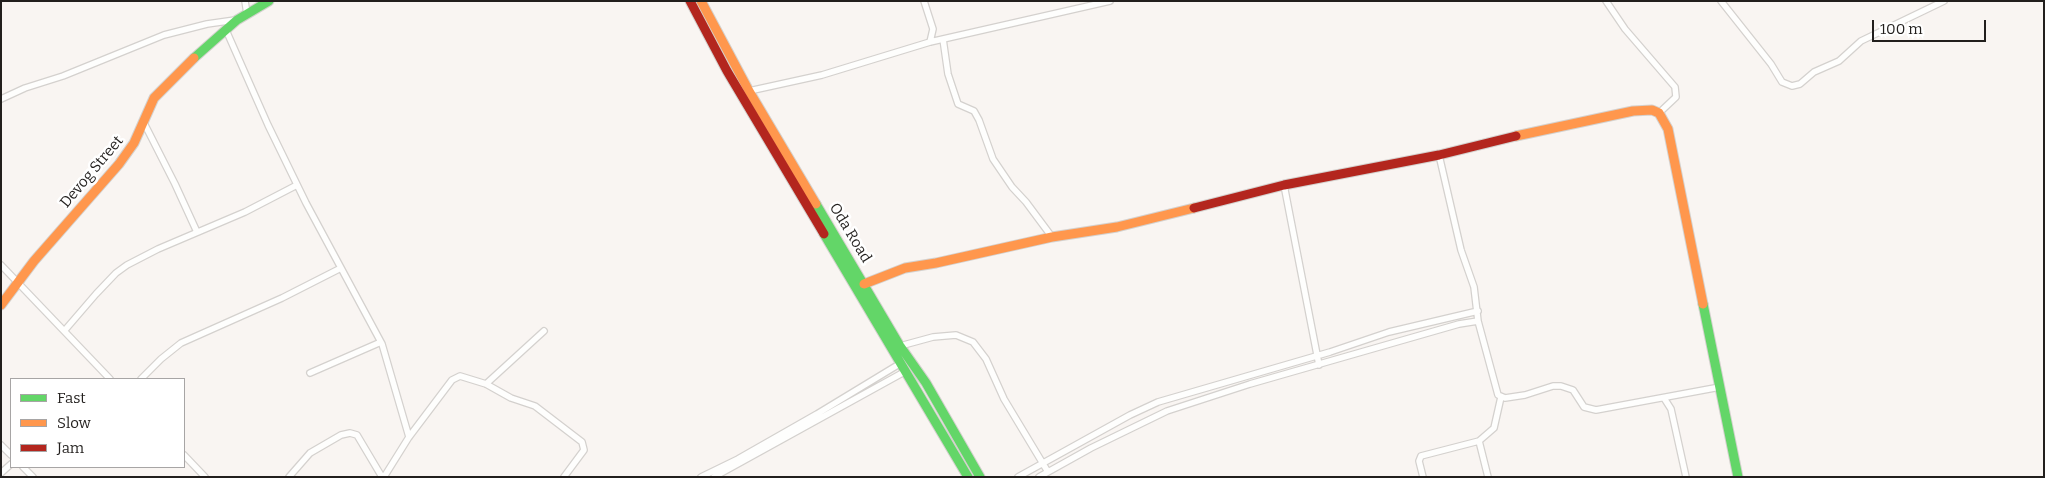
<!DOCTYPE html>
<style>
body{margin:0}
#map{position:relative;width:2045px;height:478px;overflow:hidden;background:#f9f5f2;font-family:Bitter,serif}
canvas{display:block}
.frame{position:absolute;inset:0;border:2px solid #221f1d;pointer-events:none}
.legend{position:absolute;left:10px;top:378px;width:175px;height:90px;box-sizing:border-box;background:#fff;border:1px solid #a7a5a5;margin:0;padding:6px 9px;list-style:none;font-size:15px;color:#221f1d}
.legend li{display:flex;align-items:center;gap:10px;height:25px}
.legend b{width:25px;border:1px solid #a7a5a5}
.scale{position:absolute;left:1872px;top:20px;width:114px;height:22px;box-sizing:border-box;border:2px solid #221f1d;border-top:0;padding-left:6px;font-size:15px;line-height:18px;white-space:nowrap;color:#221f1d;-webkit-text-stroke:4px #fff;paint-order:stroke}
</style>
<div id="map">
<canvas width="2045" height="478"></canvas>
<div class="frame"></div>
<ul class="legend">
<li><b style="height:6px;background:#63d668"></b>Fast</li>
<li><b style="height:6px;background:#ff974d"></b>Slow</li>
<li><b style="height:6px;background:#b3261e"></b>Jam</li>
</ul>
<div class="scale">100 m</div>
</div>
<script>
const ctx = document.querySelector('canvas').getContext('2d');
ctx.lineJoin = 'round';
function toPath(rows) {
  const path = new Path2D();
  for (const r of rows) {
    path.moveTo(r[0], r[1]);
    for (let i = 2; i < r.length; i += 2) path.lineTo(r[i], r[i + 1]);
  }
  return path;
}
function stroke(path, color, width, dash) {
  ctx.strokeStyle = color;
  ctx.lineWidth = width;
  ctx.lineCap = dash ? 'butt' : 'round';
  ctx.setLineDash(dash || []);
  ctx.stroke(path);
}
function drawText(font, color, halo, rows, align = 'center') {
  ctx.font = font + ' Bitter,serif';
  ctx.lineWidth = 5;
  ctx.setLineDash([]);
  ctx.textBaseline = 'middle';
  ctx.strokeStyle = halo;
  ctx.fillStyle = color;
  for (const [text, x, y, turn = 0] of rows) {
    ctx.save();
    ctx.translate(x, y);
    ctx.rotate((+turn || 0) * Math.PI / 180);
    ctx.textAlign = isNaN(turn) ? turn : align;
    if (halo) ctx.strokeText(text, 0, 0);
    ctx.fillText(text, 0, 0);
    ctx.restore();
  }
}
const street = toPath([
 [245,1,247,14],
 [924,1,933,29,930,42],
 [1606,1,1625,29,1675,87,1676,97,1659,113],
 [1721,1,1771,64,1782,82,1792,86,1800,84,1814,72,1839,61,1861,41,1944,1],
 [226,30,268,125,306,203,382,344,409,437],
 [943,39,948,74,958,104,974,111,979,120,993,159,1012,187,1026,202,1052,237],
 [749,91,822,75,930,42,1110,1],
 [1,99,25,88,63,76,164,35,207,24,235,20],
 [143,121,175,184,197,232],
 [1439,155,1461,250,1474,287,1478,321,1498,395,1505,398,1525,395,1553,386,1561,386,1573,390,1584,407,1596,410,1720,387],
 [1284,185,1319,365],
 [1,265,110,379],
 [65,330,96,294,116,273,127,265,158,249,245,212,297,185],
 [900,346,933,337,956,335,973,342,986,359,1004,399,1048,472],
 [310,373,381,342],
 [141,379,161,359,181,343,282,298,341,268],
 [486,384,544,331],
 [1664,398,1671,409,1686,477],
 [1479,441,1488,477],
 [1,445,11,455],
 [184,455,205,477],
 [23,467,33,477],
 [1,473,11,464],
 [289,477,310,453,341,435,350,433,357,435,382,477],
 [384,477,409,437,452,380,460,376,486,384,511,398,535,406,582,442,584,450,564,477],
 [701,477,738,459,817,414,901,363],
 [714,477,906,371],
 [1018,477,1130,415,1158,402,1330,352,1389,332,1478,311],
 [1039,477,1091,448,1167,411,1250,384,1459,324,1478,321],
 [1423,477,1419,461,1421,456,1479,441,1494,428,1501,397]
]);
const fast = toPath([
 [194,58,237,20,269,1],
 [816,204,900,346,926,383,980,477],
 [824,234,968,477],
 [1703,304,1738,477]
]);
const slow = toPath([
 [701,1,749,91,816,204],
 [1516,136,1633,111,1652,110,1659,113,1668,129,1703,304],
 [864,284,905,268,936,263,1052,237,1117,227,1194,208],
 [1,305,34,261,119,164,134,143,154,98,194,58]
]);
const jam = toPath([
 [690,1,727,71,824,234],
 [1194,208,1284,185,1439,155,1516,136]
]);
stroke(street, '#d4d1ce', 8);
stroke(fast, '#d4d1ce', 11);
stroke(slow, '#d4d1ce', 11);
stroke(jam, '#d4d1ce', 11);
stroke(street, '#fefefd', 5.5);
stroke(fast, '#63d668', 9);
stroke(slow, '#ff974d', 9);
stroke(jam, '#b3261e', 9);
drawText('15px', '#221f1d', '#fff', [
 ["Devog Street",92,172,-50],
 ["Oda Road",850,233,59]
]);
</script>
